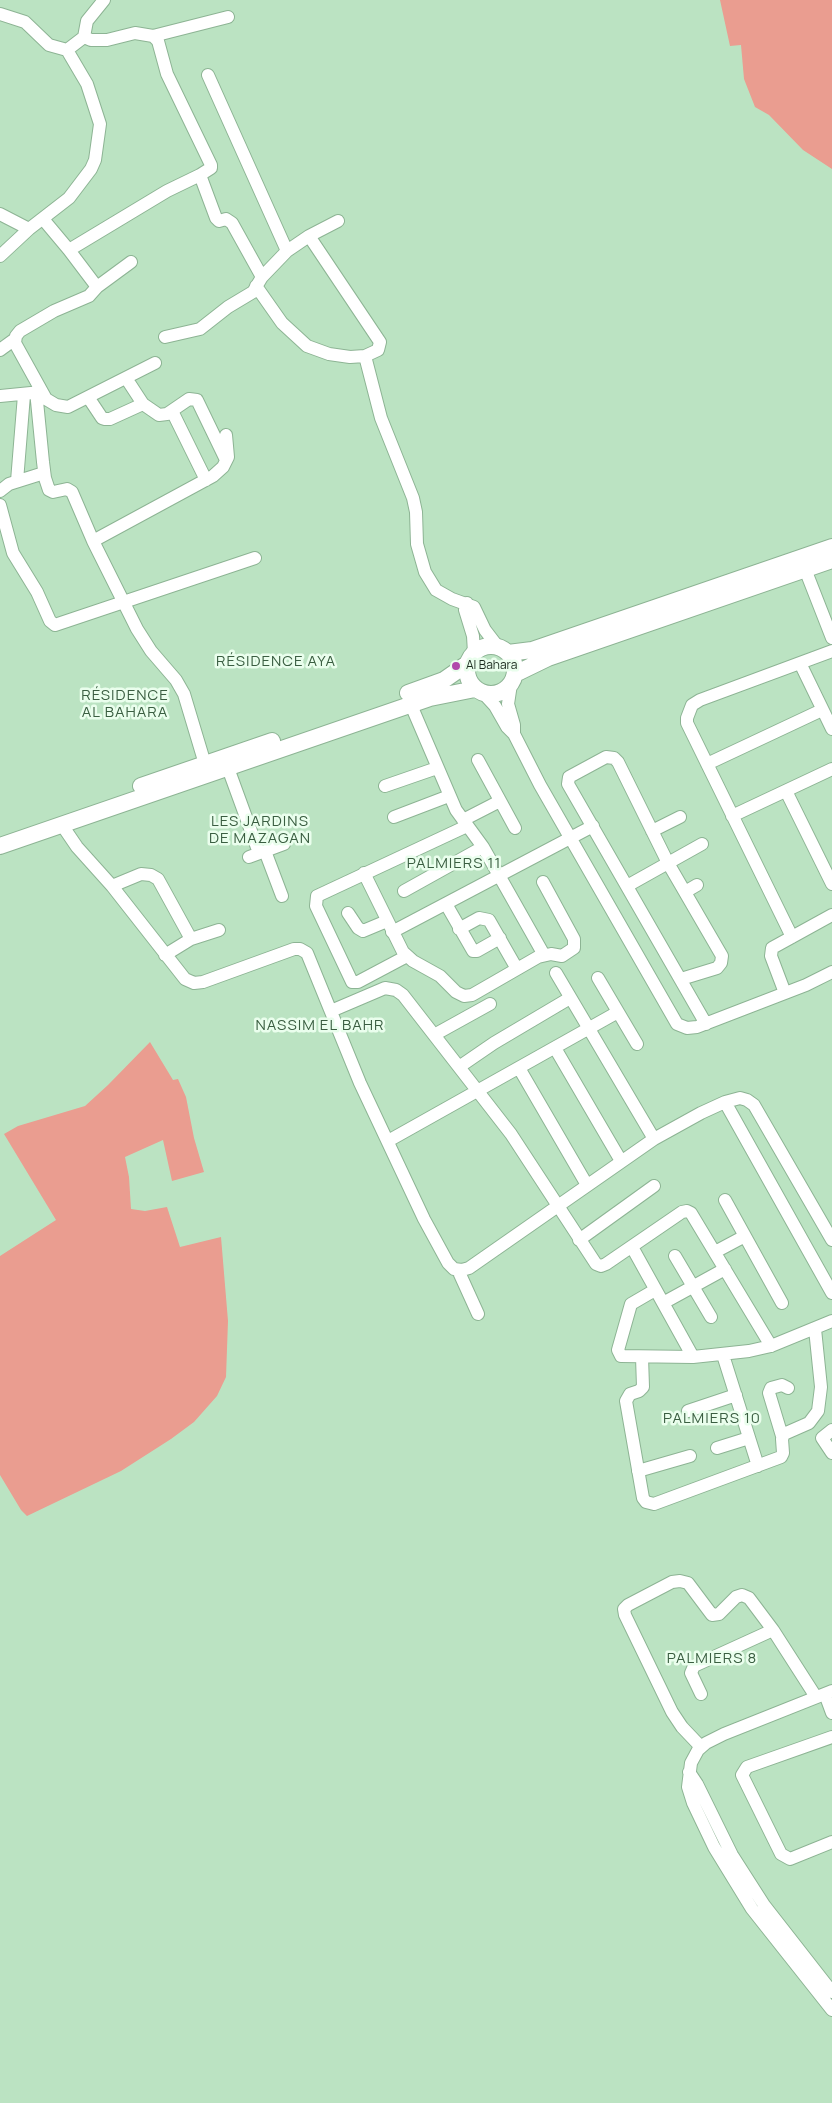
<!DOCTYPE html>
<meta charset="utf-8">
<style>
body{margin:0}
canvas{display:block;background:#bbe3c2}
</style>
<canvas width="832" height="2103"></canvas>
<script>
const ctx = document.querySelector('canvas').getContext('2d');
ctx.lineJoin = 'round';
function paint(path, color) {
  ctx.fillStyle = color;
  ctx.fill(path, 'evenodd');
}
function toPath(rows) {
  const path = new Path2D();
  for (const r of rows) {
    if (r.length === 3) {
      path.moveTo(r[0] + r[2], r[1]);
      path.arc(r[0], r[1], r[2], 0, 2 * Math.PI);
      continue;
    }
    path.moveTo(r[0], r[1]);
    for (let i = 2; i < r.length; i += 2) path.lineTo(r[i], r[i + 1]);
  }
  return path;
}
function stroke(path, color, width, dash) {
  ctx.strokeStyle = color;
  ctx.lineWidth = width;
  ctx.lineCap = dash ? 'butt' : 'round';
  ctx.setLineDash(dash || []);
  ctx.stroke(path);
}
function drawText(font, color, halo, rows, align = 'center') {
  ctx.font = font + ' Manrope,sans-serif';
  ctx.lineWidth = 5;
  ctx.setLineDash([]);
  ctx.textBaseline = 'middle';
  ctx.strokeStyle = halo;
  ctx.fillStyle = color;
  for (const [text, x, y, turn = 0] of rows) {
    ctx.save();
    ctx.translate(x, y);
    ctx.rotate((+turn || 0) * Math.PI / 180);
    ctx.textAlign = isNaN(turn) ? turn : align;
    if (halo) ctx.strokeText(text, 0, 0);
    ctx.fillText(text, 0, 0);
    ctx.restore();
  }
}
paint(toPath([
 [720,0,832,0,832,169,803,150,769,115,755,107,744,79,741,45,730,46],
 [150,1042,173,1080,178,1079,186,1097,194,1138,204,1172,172,1181,163,1140,125,1157,129,1177,131,1209,145,1211,167,1207,180,1247,221,1237,228,1321,226,1377,217,1396,194,1422,171,1439,121,1471,27,1516,21,1510,0,1475,0,1256,56,1220,4,1134,18,1126,85,1106,108,1085]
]), '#ea9d90');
const minor = toPath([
 [0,14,25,22,49,45,67,50,84,37,87,21,104,0],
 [153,36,228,17],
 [84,37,91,40,107,40,135,33,153,36,158,41,167,74,211,165,211,168,200,175,216,218,219,221,226,219,232,223,262,277],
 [208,75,287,251],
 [0,214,29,229],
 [43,219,69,250,97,287],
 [69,250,167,191,200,175],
 [0,256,29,229,69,198,91,169,95,160,100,124,87,84,67,50],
 [131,262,97,287,89,296,54,311,20,331,16,336,15,343,46,399,56,405,68,407,155,363],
 [256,286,282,323,307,346,329,354,350,357,365,356,378,350,380,342,309,236],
 [165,337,200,329,228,307,253,292,262,277,287,251,309,236,338,221],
 [0,350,15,339],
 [365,356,381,418,413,498,416,512,417,544,425,572,436,590,452,599,474,607,485,630,498,647],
 [126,378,143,404,159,415,167,414,189,399,197,400,226,460],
 [36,391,43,462,45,478,49,490,53,492,67,489,72,492,93,541,137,629,151,651,176,680,184,694,205,764],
 [0,396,31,393],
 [88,397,102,418,105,419,110,419,143,404],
 [172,411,206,480],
 [17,481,24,395],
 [0,491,9,484,44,473],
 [0,505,13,553,37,592,50,621,55,625,255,558],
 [93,541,213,476,223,467,228,457,226,435],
 [805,569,832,638],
 [467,603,465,610,473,636,474,653],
 [800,663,832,729],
 [511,684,508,704,514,725,514,734],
 [484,694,495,706,507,727,514,734,540,785,677,1024,687,1028,697,1027,806,985,832,972],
 [411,705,456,810,483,847,544,955],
 [478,760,515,828],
 [707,764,822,710],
 [228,768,259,853],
 [385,786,437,768],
 [786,791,832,884],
 [732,816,832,769],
 [394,817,449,796],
 [463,820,500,801],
 [62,825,77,847,112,886,185,979,194,983,203,982,294,949,300,949,307,953,360,1083,424,1219,448,1263,454,1269,462,1270,469,1268,654,1139,701,1113,725,1102,740,1098,747,1100,754,1105,832,1240],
 [652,831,680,817],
 [265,851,282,896],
 [249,857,284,844],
 [364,873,403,952,413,961,440,976,456,992,464,996,472,995,538,957,551,954,562,956,574,948,574,939,543,882],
 [112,886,141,874,151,875,158,879,191,939],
 [627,886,702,844],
 [404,891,483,847],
 [685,892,697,885],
 [446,904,473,951,477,951,500,938],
 [348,913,358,928,363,931,387,921],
 [459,929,479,918,489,920,517,969],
 [392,932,593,826],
 [792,937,687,723,687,718,692,705,700,700,832,651],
 [165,955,191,939,219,930],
 [407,956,358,982,352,982,316,906,317,896,467,826],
 [556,973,654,1139],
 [598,978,637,1044],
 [681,979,717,968,721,963,722,956,668,863,618,762,614,758,606,757,569,777,568,784,706,1024],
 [785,993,771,956,772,948,832,915],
 [331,1011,385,988,396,990,403,995,511,1134,596,1264,601,1266,606,1264,682,1212,687,1211,691,1213,771,1346],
 [434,1035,490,1004],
 [555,1048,621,1161],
 [459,1067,494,1043,570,998],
 [519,1068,587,1185],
 [725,1102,832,1293],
 [388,1141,618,1012],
 [725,1200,782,1303],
 [579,1240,654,1186],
 [632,1247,693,1357],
 [715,1252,745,1236],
 [675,1256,711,1317],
 [458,1270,478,1314],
 [655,1290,631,1304,618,1350,621,1356,693,1357,749,1351,771,1346,832,1321],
 [663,1303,725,1269],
 [723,1355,758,1466],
 [642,1357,643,1387,639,1391,630,1394,626,1401,643,1498,646,1502,654,1504,781,1457,783,1453,782,1439,784,1434,809,1423,818,1411,821,1387,815,1329],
 [688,1411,736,1395],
 [832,1430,822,1438,832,1453],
 [782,1436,769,1393,771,1388,782,1385,788,1388],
 [717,1448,749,1438],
 [638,1471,690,1456],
 [832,1691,724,1734,706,1743,698,1750,691,1763,688,1787,693,1803,714,1847,752,1909,832,2010],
 [701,1694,691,1673,694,1666,773,1630],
 [825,1694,832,1713],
 [832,1737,747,1767,742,1775,781,1854,790,1859,832,1842],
 [701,1747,682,1727,672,1712,625,1615,624,1609,628,1605,672,1582,680,1581,688,1583,712,1615,719,1614,736,1597,742,1595,749,1598,773,1630,816,1697],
 [689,1772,697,1784,732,1855,764,1905,832,1992]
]);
const major = toPath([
 [491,670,24],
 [508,653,532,650,832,547],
 [515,674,548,658,832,560],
 [408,693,444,680,467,664],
 [141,786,272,741],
 [0,846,430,698,475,689]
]);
stroke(minor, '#8db494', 14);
stroke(major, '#8db494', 18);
stroke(minor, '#fff', 12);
stroke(major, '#fff', 16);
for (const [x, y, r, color] of [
 [456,666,5,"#b148ab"]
]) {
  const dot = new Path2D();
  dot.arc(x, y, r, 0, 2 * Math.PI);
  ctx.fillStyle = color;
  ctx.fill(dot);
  stroke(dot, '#eafeed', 2);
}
drawText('12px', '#1d2d20', '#eafeed', [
 ["Al Bahara",466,666]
], 'left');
ctx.letterSpacing = '1px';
drawText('15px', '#3a5e41', '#eafeed', [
 ["RÉSIDENCE AYA",276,662],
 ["RÉSIDENCE",125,696],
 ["AL BAHARA",125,713],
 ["LES JARDINS",260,822],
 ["DE MAZAGAN",260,839],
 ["PALMIERS 11",454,864],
 ["NASSIM EL BAHR",320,1026],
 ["PALMIERS 10",712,1419],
 ["PALMIERS 8",712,1659]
]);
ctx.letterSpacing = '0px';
</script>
